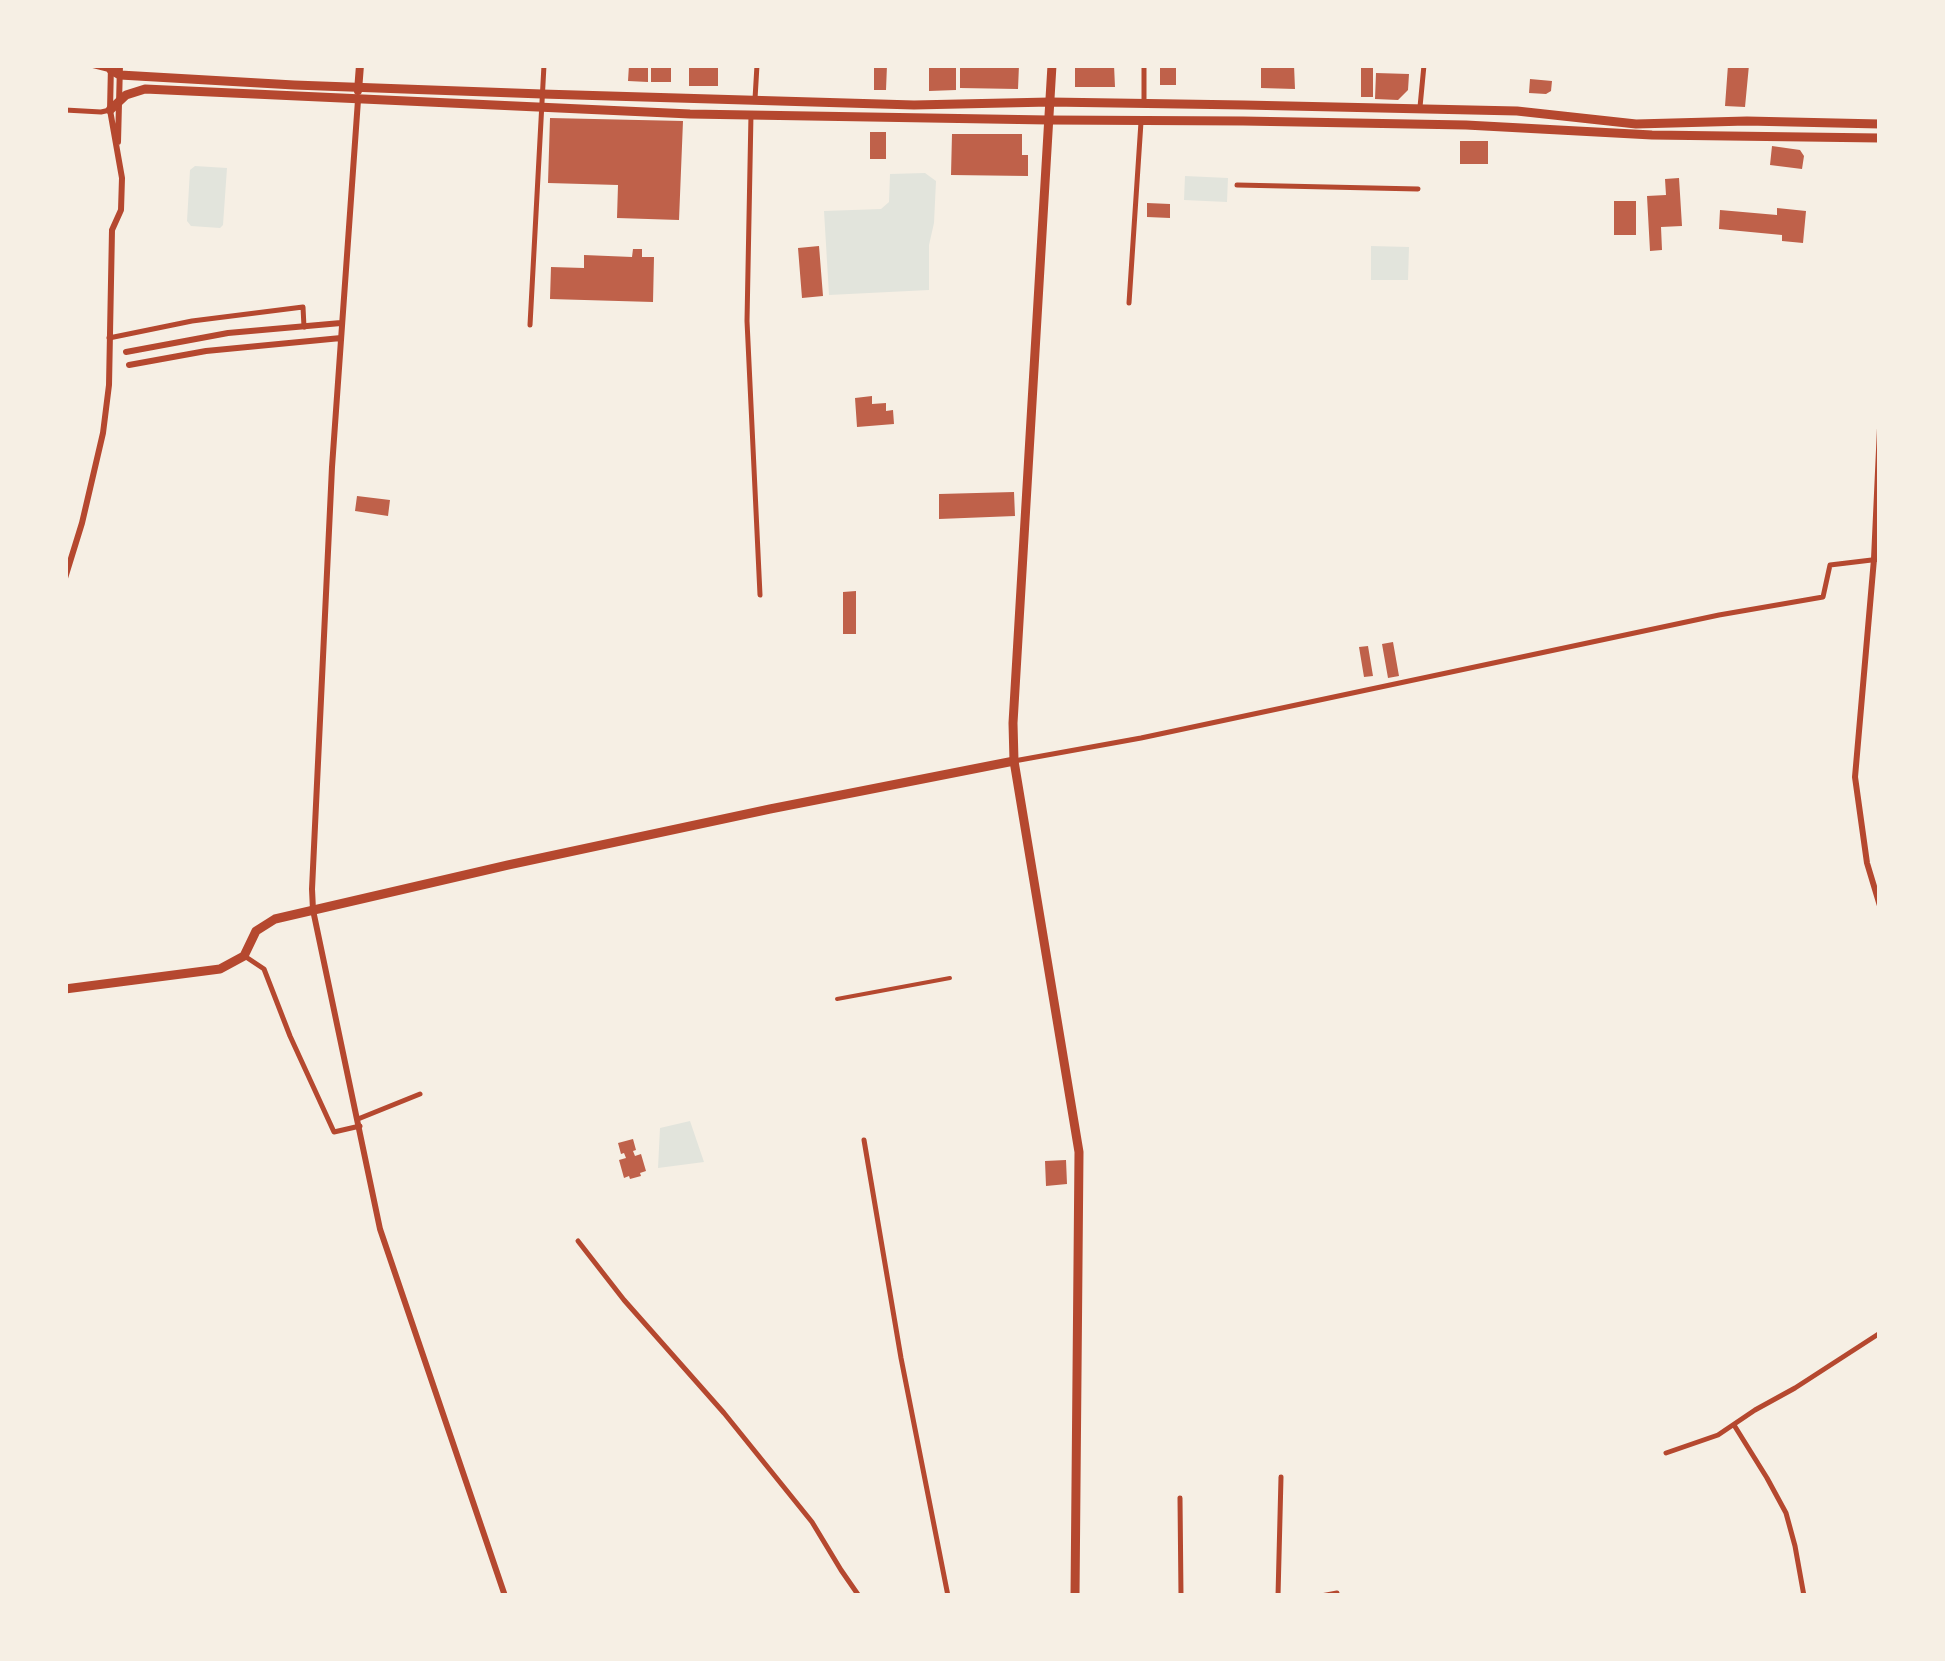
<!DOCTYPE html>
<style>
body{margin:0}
#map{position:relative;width:1945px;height:1661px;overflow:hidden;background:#f6efe4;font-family:"Varela Round",sans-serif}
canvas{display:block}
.frame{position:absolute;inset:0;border:68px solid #f6efe4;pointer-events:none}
</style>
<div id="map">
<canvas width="1945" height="1661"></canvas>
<div class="frame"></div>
</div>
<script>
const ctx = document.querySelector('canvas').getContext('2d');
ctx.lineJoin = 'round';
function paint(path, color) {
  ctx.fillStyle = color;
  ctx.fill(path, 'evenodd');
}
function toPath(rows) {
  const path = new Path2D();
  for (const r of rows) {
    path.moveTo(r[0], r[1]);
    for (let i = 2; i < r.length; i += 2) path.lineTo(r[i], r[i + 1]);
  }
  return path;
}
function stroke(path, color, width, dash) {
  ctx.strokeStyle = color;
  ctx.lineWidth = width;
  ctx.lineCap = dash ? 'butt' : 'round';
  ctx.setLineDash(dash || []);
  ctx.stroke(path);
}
paint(toPath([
 [195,166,227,168,223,225,220,228,191,226,187,221,190,170],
 [925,173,936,181,934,223,929,245,929,290,829,295,824,211,881,209,889,202,890,174],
 [1185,176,1228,178,1227,202,1184,200],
 [1371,246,1409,247,1408,280,1371,280],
 [690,1121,704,1162,658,1168,660,1128]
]), '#e2e4dc');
paint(toPath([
 [629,65,648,65,648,82,628,81],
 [651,65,671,65,671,82,651,82],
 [689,65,718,65,718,86,689,86],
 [874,65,887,65,886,90,874,90],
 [929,65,956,65,956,90,929,91],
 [960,65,1019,65,1018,89,960,88],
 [1075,65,1114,65,1115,87,1075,87],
 [1160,65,1176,65,1176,85,1160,85],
 [1261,65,1294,65,1295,89,1261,88],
 [1361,65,1373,65,1373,97,1361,97],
 [1728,65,1749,65,1745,107,1725,106],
 [1376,73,1409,74,1408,90,1398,100,1375,99],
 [1530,79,1552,81,1551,91,1546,94,1529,93],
 [550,118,683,121,679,220,617,218,618,185,548,183],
 [870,132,886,132,886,159,870,159],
 [952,134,1022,134,1022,155,1028,155,1028,176,951,175],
 [1460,141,1488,141,1488,164,1460,164],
 [1772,146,1800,150,1804,156,1802,169,1770,165],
 [1679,178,1682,226,1661,227,1662,250,1650,251,1647,196,1666,195,1665,179],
 [1614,201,1636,201,1636,235,1614,235],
 [1147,203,1170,204,1170,218,1147,217],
 [1777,208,1806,211,1803,243,1782,241,1782,235,1719,229,1720,210,1777,215],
 [819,246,823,296,802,298,798,248],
 [633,249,642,249,642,257,654,257,653,302,550,299,551,267,584,268,584,255,632,257],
 [872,396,872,404,886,403,886,411,893,410,894,424,857,427,855,398],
 [1014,492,1015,516,939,519,939,494],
 [357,496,390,500,388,516,355,511],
 [856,591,856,634,843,634,843,592],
 [1393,642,1399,676,1388,678,1382,644],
 [1368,646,1373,676,1364,677,1359,647],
 [633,1139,636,1150,633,1151,635,1156,641,1154,646,1171,640,1173,641,1176,630,1179,629,1176,624,1178,619,1160,626,1158,624,1153,621,1154,618,1143],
 [1066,1160,1067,1184,1046,1186,1045,1161]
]), '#bf614a');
stroke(toPath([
 [837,999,950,978]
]), '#b5482f', 4);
stroke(toPath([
 [91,65,111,70],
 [755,99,757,65],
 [1144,102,1144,65],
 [1420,107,1424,65],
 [65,110,101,112,110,110],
 [751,114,747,321,760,595],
 [1237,185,1418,189],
 [1129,303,1141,122],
 [530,325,544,65],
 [109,338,192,321,303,307,304,327],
 [1014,761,1141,738,1719,615,1823,597,1830,565,1880,559],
 [246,957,264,969,290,1036,334,1132,360,1126],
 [358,1119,420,1094],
 [864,1140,901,1358,948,1596],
 [578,1241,624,1300,724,1413,812,1522,841,1570,859,1596],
 [1734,1425,1767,1478,1786,1513,1795,1546,1804,1596],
 [1666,1453,1718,1435,1755,1410,1795,1388,1880,1333],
 [1180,1498,1181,1596],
 [1278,1596,1281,1477],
 [1321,1596,1337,1593]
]), '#b5482f', 5);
stroke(toPath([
 [358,100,332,467,312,889,313,910,380,1229,505,1596],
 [118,142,120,65],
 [126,352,228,333,341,323],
 [129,365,206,351,341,338],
 [1880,428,1874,559,1855,777,1867,863,1880,906],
 [65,578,82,523,103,433,109,385,112,230,121,210,122,178,110,110,111,65]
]), '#b5482f', 6);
stroke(toPath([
 [358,91,360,65]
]), '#b5482f', 8);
stroke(toPath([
 [111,70,120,75,294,85,542,94,914,105,1050,102,1244,105,1517,111,1636,124,1747,121,1880,124],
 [110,110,126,95,145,89,690,114,1048,120,1243,121,1466,125,1652,135,1880,138],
 [65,989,220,969,244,956,256,931,275,919,508,865,770,809,1014,761]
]), '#b5482f', 9);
stroke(toPath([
 [1052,65,1013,723,1014,761,1079,1152,1075,1596]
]), '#b5482f', 9);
</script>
